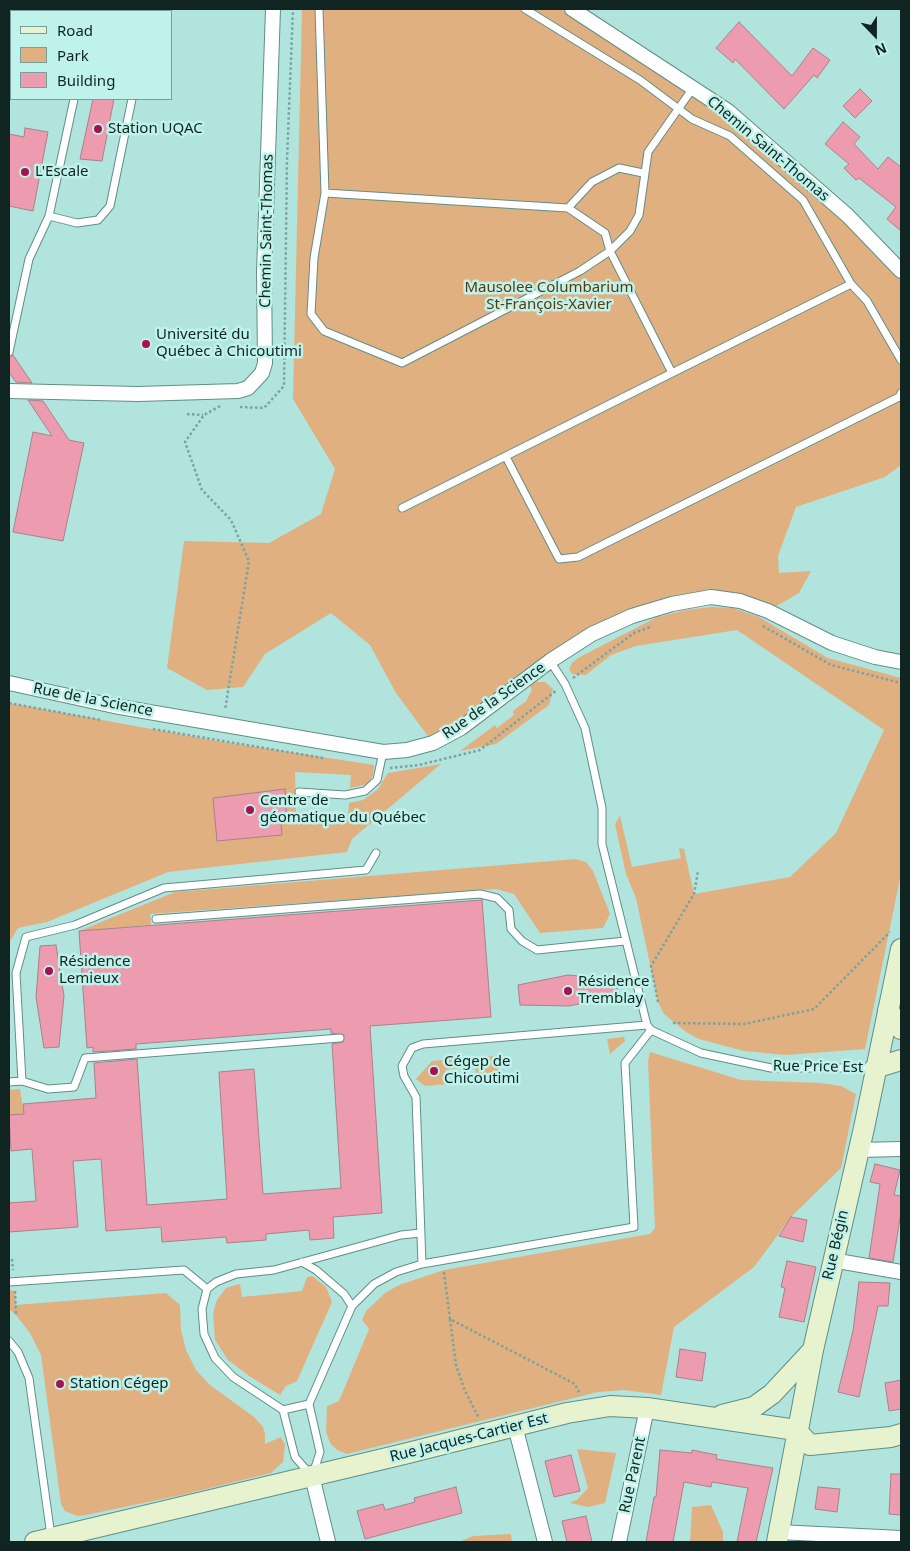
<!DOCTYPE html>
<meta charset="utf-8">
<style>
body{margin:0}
#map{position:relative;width:910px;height:1551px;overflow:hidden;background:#b1e4dd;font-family:"Noto Sans",sans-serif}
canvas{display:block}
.frame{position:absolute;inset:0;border:10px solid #102422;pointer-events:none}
.legend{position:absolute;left:10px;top:10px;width:162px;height:90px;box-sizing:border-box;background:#bef2ea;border:1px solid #78a09a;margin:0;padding:6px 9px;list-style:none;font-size:15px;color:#102422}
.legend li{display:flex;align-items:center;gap:10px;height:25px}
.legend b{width:25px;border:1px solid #78a09a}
.north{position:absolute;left:850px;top:10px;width:50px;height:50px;-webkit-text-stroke:4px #bef2ea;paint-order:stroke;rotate:158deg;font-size:14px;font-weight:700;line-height:20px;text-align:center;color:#102422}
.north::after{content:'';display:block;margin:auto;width:18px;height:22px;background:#102422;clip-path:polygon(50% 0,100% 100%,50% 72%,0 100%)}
</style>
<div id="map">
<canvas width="910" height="1551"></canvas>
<div class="frame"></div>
<ul class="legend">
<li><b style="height:6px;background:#e7f3ce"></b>Road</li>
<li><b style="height:14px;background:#e1b081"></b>Park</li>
<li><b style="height:14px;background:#ed9caf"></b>Building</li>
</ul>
<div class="north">N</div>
</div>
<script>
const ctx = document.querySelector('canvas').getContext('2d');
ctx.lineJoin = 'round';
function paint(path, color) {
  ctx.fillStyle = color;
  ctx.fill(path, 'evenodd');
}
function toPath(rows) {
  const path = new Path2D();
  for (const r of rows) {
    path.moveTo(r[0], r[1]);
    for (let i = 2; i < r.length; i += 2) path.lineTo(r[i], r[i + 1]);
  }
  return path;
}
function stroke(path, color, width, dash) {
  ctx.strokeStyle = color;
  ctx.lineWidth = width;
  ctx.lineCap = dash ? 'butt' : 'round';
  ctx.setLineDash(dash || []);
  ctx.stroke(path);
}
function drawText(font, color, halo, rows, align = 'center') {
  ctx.font = font + ' "Noto Sans",sans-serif';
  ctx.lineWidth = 5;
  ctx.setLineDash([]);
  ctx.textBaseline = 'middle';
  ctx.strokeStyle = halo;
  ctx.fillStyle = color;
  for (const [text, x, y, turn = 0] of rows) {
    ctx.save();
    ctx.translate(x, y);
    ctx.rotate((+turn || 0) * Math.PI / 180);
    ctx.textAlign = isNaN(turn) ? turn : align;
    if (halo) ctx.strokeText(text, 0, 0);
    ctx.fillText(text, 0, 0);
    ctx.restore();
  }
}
paint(toPath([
 [302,9,572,9,728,111,901,271,901,465,885,477,796,507,778,556,779,573,811,571,799,593,768,611,711,597,632,616,433,743,396,693,370,645,331,613,265,654,243,687,207,690,167,668,184,541,269,543,321,514,335,469,293,399],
 [711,607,733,608,759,617,828,658,901,678,901,874,865,1049,786,1055,744,1051,699,1039,686,1032,664,1014,658,1002,636,898,626,874,615,824,620,816,632,867,681,858,679,848,684,849,694,894,790,877,836,833,884,730,737,630,636,646,611,655,586,675,572,674,569,669,572,663,578,658,657,617,686,610],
 [535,682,545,682,553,689,549,705,496,744,460,751,495,725,497,728,514,715,513,711,526,701,532,690,530,686],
 [9,703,217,741,374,765,373,775,368,784,350,788,351,775,295,772,296,812,348,816,349,803,363,800,377,790,388,773,441,764,352,839,347,852,168,872,47,922,18,928,9,943],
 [575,859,586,862,593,871,610,914,603,928,540,933,514,894,496,889,150,914,151,925,79,931,175,892],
 [624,1037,625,1041,610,1054,607,1039],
 [650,1052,741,1080,820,1083,841,1086,856,1094,841,1168,791,1217,754,1267,674,1327,661,1395,624,1390,598,1392,347,1454,337,1450,330,1443,326,1432,327,1406,339,1401,369,1329,362,1320,366,1311,385,1293,399,1285,444,1270,650,1234,655,1228,648,1061],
 [494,1056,500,1075,478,1078,474,1066,445,1070,448,1084,425,1086,416,1079,432,1061],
 [20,1089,24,1114,9,1115,9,1090],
 [312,1276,326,1287,332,1302,297,1381,286,1386,280,1395,249,1376,228,1360,215,1340,213,1313,217,1300,226,1288,240,1284,242,1297,302,1291,307,1277],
 [9,1290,15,1291,16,1305,166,1293,180,1305,181,1330,186,1350,196,1370,210,1385,254,1417,263,1427,265,1434,265,1444,281,1437,285,1445,283,1462,271,1473,182,1495,86,1515,77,1516,65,1511,61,1504,41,1355,30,1333,16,1315,9,1309],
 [577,1449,616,1453,605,1503,588,1507,570,1503,578,1499,588,1488],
 [711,1505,723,1532,723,1542,690,1542,692,1507],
 [511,1534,512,1542,459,1542,473,1536]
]), '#e1b081');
const building = toPath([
 [739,22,792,76,813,48,830,60,817,78,814,75,784,109,735,59,733,63,716,48,739,22],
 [860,89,872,101,855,118,843,106,860,89],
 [93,99,114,99,102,161,80,159,93,99],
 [843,122,860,137,854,144,878,169,888,157,901,167,901,231,887,219,896,207,859,178,856,180,844,168,849,164,825,144,843,122],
 [25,128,48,132,33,211,9,206,9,134,24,137,25,128],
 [13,355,32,383,16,382,9,372,9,357,13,355],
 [28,400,43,401,69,440,84,443,63,541,13,532,33,432,52,436,28,400],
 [285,789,287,823,281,823,282,835,217,841,213,798,285,789],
 [482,900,491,1017,370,1026,382,1213,333,1217,334,1238,310,1240,309,1230,266,1234,266,1240,227,1243,226,1237,162,1242,161,1227,106,1231,101,1159,73,1161,78,1227,9,1232,9,1203,36,1201,32,1149,11,1151,9,1115,24,1114,23,1104,96,1098,94,1063,137,1059,147,1205,227,1199,219,1072,254,1069,263,1194,341,1188,332,1044,343,1042,344,1035,331,1033,331,1029,136,1044,136,1049,93,1052,93,1047,87,1048,79,931,482,900],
 [56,945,64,996,59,1047,44,1048,36,997,40,946,56,945],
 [568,975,617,980,617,996,569,1006,520,1005,518,985,568,975],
 [875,1164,900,1170,894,1195,901,1196,901,1212,893,1262,869,1258,880,1184,870,1182,875,1164],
 [791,1217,807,1220,803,1242,779,1236,791,1217],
 [787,1261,816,1267,804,1322,779,1317,785,1288,781,1287,787,1261],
 [859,1282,890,1283,888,1306,878,1306,859,1397,838,1392,853,1331,859,1282],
 [680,1349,706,1353,702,1381,676,1377,680,1349],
 [901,1380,901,1409,889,1411,885,1383,901,1380],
 [660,1450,692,1453,692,1450,717,1455,716,1459,773,1468,756,1542,737,1542,748,1488,712,1482,711,1487,684,1482,673,1542,646,1542,654,1497,656,1497,660,1450],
 [571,1455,580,1491,554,1497,545,1461,571,1455],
 [891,1474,901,1474,901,1515,889,1514,891,1474],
 [456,1487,462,1513,365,1539,357,1511,383,1504,385,1510,415,1502,414,1498,456,1487],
 [818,1487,840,1489,837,1512,815,1509,818,1487],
 [586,1516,592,1542,567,1542,562,1521,586,1516]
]);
paint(building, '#ed9caf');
stroke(building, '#aa8089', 1);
const lane = toPath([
 [122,9,131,11],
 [319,9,325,193,314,258,311,314,324,331,402,363,580,271,610,251,605,233,568,208],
 [525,9,640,80,692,119,730,136,803,200,851,284],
 [92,11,93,9],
 [325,193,568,208,592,182,619,168,643,173],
 [49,216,77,223,98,220,110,206,132,99],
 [9,352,29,259,49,216,74,99],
 [672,373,851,284,867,301,901,360],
 [506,457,559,559,578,557,899,397,901,393],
 [402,508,672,373,610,251,630,231,639,215,648,152,693,88],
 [550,661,565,684,585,728,602,808,602,844,647,1025],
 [299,792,345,795,365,791,377,780,383,752],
 [156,919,480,894,497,898,509,910,511,929,522,941,537,950,625,941],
 [22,1081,48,1089,74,1087,85,1058,340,1038],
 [9,1082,22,1081,16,973,26,937,75,925,164,888,366,870,376,853],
 [302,1262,316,1270,344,1294,352,1306],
 [422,1264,416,1097,404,1076,402,1066,412,1048,423,1044,647,1025,651,1030,701,1053,771,1068,874,1068],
 [9,1282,184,1270,207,1289],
 [9,1341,18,1352,29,1378,51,1536],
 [309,1404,283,1410,233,1377,215,1358,204,1334,202,1309,207,1289,216,1282,236,1274,274,1270,401,1235,421,1233],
 [283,1410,295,1457,310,1474],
 [313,1474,320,1452,309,1404,352,1306,374,1284,396,1272,422,1264,634,1227,625,1063,651,1030]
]);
const street = toPath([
 [572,9,728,111,848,216,901,271],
 [9,391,138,394,238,391,248,388,262,373,265,363,264,272,273,9],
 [9,683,114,706,383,752,407,750,433,743,461,728,550,661,592,634,632,616,672,604,711,597,740,601,768,611,832,643,875,657,901,662],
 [858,1150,901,1149],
 [832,1260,901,1272],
 [515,1426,545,1542],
 [312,1476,328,1542],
 [778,1532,901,1538],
 [619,1542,647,1408]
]);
const secondary = toPath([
 [888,1010,901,1029],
 [875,1068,901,1060],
 [722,1415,754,1407,772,1394,812,1351],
 [35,1542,404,1454,567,1413,610,1406,647,1408,796,1430,810,1445,891,1437,901,1434],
 [777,1542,813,1350,864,1128,901,949]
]);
stroke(lane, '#5e8f88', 9);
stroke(street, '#5e8f88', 16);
stroke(secondary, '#5e8f88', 22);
stroke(toPath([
 [220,406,204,415,185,442,202,490,231,520,249,561,225,710],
 [240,407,264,408,284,386,287,160,293,9],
 [187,414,203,415],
 [763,626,831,665,901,683],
 [573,678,634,633,650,627],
 [9,703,101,720],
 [153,729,323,758],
 [390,768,419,765,480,750,557,690],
 [658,1002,651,966,694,894,698,871],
 [673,1023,744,1024,814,1009,890,932],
 [12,1259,13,1270],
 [444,1272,450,1319,575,1384,580,1394],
 [15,1291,16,1315],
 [450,1319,456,1365,465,1391,479,1418]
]), '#7aa39e', 2.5, [2.5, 2.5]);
stroke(lane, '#fff', 7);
stroke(street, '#fff', 14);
stroke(secondary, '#e7f3ce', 20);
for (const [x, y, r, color] of [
 [98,129,5,"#a6124e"],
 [25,172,5,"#a6124e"],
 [146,344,5,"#a6124e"],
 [250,810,5,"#a6124e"],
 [49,971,5,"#a6124e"],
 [568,991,5,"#a6124e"],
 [434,1071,5,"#a6124e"],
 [60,1384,5,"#a6124e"]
]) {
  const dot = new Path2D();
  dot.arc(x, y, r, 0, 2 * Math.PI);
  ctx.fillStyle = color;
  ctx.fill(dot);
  stroke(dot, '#bef2ea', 2);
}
drawText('15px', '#102422', '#bef2ea', [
 ["Station UQAC",108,129],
 ["L'Escale",35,172],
 ["Université du",156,335],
 ["Québec à Chicoutimi",156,352],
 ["Centre de",260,801],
 ["géomatique du Québec",260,818],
 ["Résidence",59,962],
 ["Lemieux",59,979],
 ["Résidence",578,982],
 ["Tremblay",578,999],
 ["Cégep de",444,1062],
 ["Chicoutimi",444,1079],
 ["Station Cégep",70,1384]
], 'left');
drawText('15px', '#102422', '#bef2ea', [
 ["Chemin Saint-Thomas",768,149,40],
 ["Chemin Saint-Thomas",267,231,-89],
 ["Rue de la Science",93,700,11],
 ["Rue de la Science",494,701,-35],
 ["Rue Price Est",818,1067,1],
 ["Rue Bégin",836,1245,-77],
 ["Rue Jacques-Cartier Est",469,1438,-14],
 ["Rue Parent",633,1475,-78]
]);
drawText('15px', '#5d370a', '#bef2ea', [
 ["Mausolee Columbarium",549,288],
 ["St-François-Xavier",549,305]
]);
</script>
